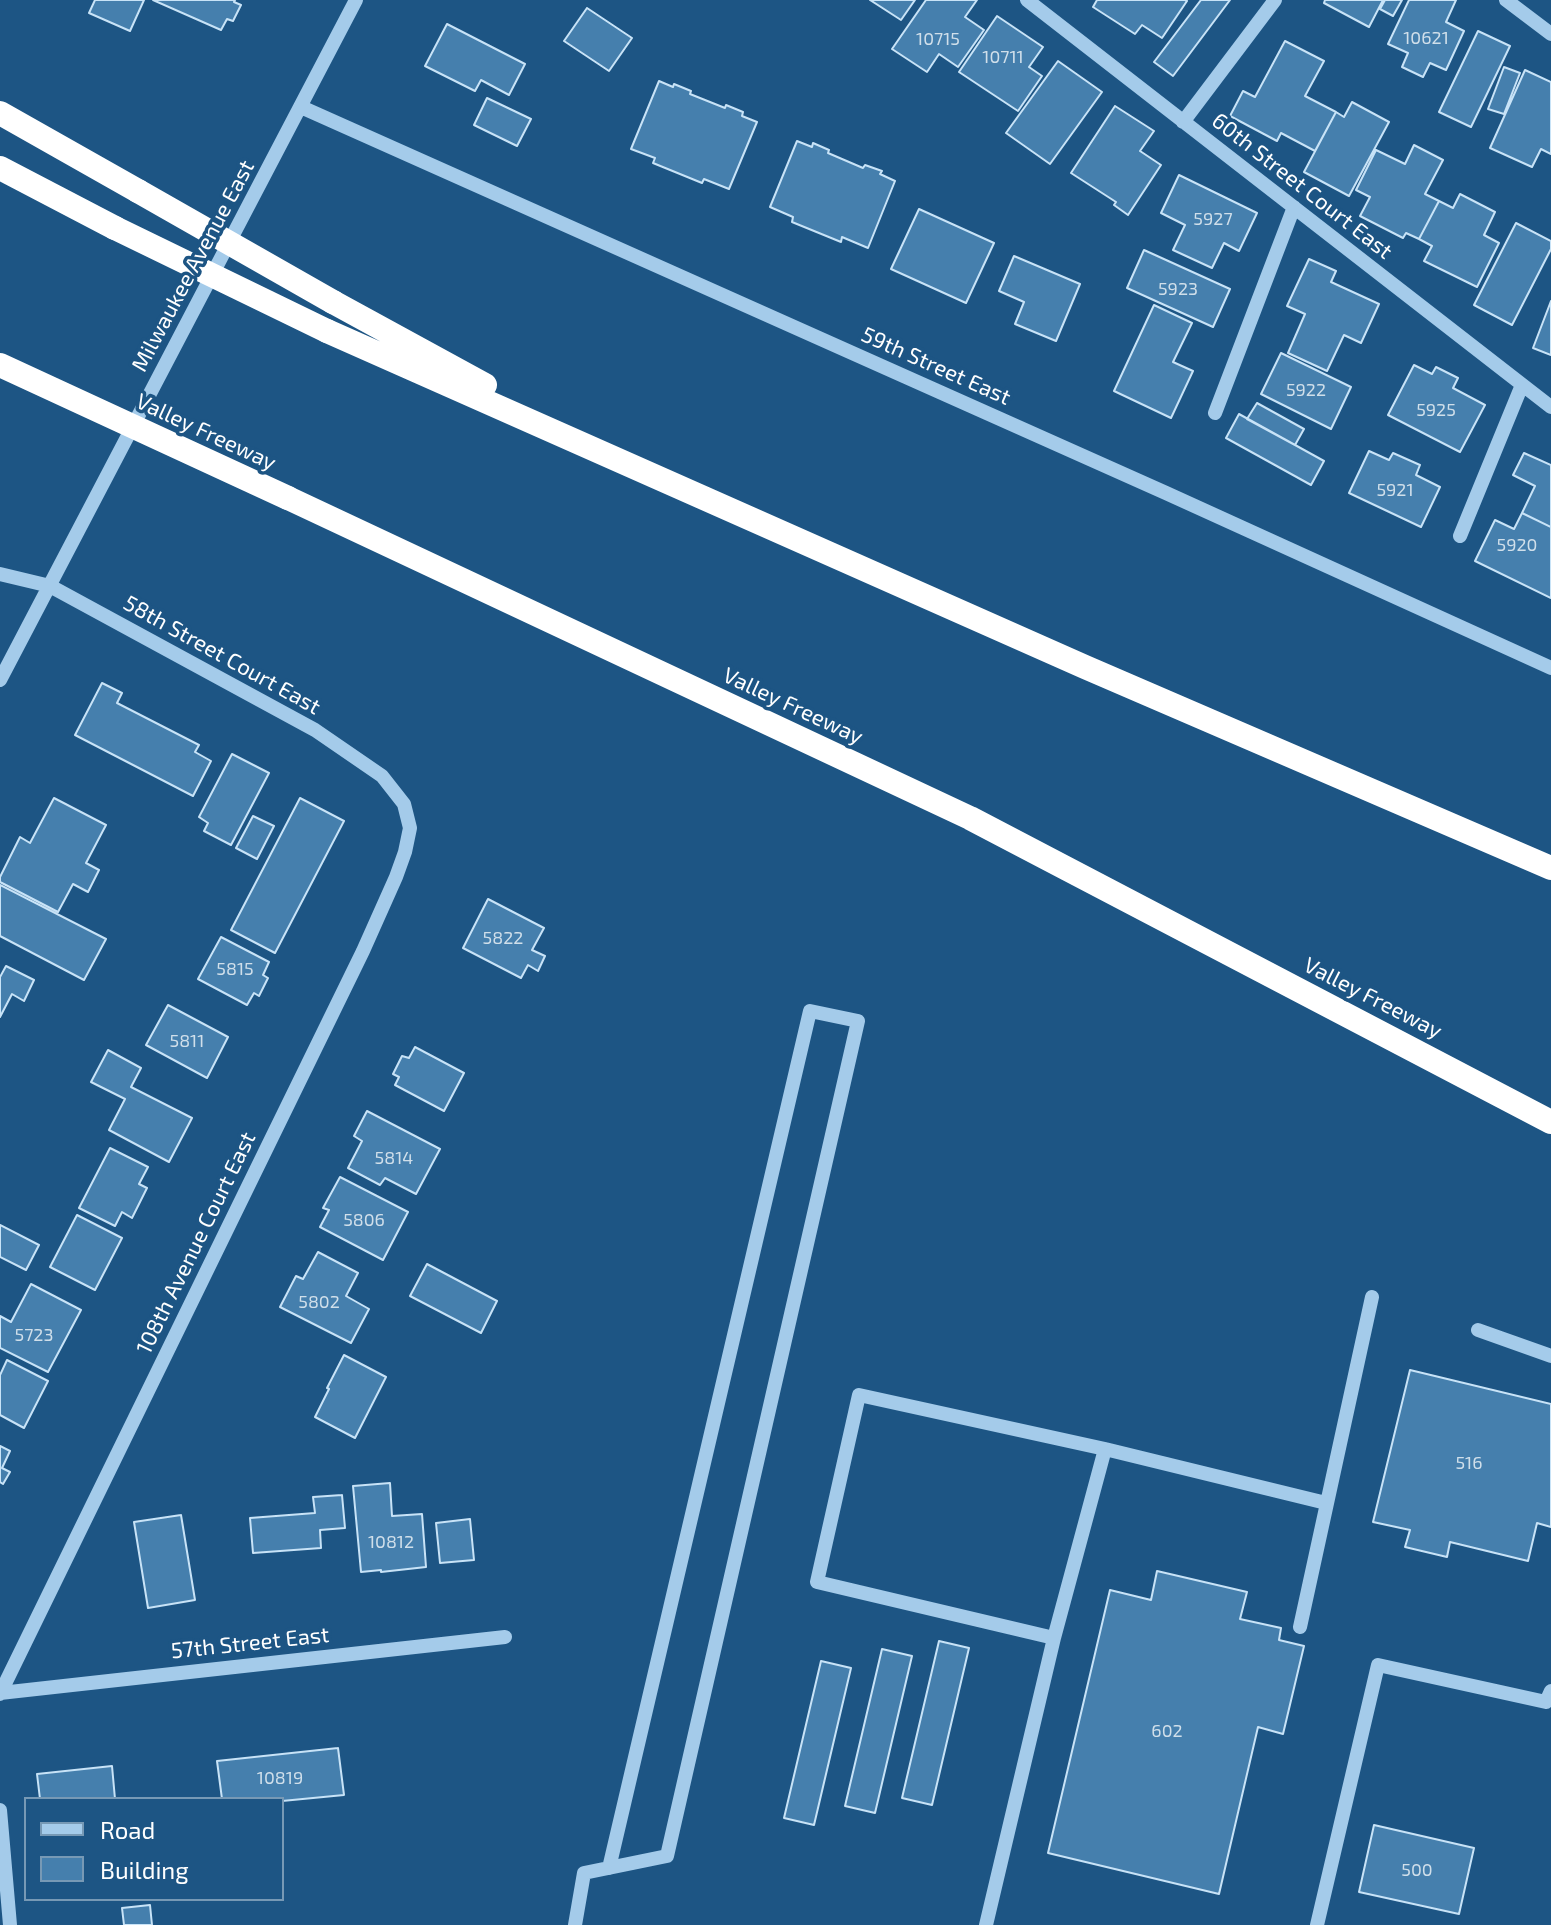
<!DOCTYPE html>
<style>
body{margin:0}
#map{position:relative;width:1551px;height:1925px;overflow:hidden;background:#1d5584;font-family:"Exo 2",sans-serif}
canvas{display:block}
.legend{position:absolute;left:24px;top:1797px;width:260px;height:104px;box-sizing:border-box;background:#1d5584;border:2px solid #7799b5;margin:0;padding:10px 14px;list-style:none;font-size:24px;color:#fff}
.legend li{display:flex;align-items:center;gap:16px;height:40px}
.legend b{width:40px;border:2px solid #7799b5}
</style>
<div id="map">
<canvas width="1551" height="1925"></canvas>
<ul class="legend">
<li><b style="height:10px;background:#a4cbea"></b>Road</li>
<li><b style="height:22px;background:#457fad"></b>Building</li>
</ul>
</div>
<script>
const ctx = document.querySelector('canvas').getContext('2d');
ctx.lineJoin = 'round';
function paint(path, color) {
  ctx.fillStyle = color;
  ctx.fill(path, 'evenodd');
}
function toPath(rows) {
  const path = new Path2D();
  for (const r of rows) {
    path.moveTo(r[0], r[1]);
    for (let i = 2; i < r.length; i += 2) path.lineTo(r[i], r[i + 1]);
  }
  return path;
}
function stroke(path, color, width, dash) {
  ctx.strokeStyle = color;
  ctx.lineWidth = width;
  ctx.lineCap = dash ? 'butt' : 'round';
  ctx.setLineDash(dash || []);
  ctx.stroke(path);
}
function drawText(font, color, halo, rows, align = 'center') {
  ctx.font = font + ' "Exo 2",sans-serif';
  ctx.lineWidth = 7;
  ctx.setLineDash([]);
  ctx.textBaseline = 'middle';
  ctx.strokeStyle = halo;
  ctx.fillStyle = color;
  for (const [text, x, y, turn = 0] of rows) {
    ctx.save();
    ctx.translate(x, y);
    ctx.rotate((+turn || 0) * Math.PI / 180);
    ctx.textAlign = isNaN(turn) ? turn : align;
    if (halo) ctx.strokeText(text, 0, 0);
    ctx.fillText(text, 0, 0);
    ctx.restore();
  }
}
const building = toPath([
 [95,0,144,0,130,31,89,13,95,0],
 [153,0,235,0,234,2,241,5,233,21,227,19,221,30,153,0],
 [870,0,915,0,901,20,870,0],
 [926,0,977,0,965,17,984,30,958,67,939,54,927,72,892,49,926,0],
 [1097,0,1185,0,1187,1,1162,38,1142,25,1135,34,1093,7,1097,0],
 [1201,0,1230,0,1173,76,1154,62,1201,0],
 [1325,0,1383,0,1369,27,1324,3,1325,0],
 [1385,0,1402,0,1393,16,1380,9,1385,0],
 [1409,0,1456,0,1446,22,1464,31,1446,70,1430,63,1423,77,1402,67,1408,53,1388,44,1409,0],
 [587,8,632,38,609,71,564,41,587,8],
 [997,16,1043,47,1029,67,1042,76,1018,111,959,72,997,16],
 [447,24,525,64,509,95,481,80,475,91,425,66,447,24],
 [1478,31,1510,46,1471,127,1439,112,1478,31],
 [1285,41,1324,61,1305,96,1336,112,1315,151,1281,133,1277,141,1230,116,1243,91,1255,97,1285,41],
 [1058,61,1102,92,1050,164,1006,133,1058,61],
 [1504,67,1520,73,1504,114,1488,109,1504,67],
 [1525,70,1551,82,1551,154,1541,149,1532,167,1490,148,1525,70],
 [659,81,673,87,674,84,691,91,690,94,725,108,726,105,743,112,742,116,757,122,729,189,704,179,702,183,653,163,655,158,631,149,659,81],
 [487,98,531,119,517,146,474,125,487,98],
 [1352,102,1389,122,1349,196,1304,172,1336,112,1344,117,1352,102],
 [1115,106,1154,131,1140,151,1161,165,1128,215,1114,205,1116,202,1071,173,1115,106],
 [797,141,812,147,813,143,829,150,828,153,863,168,865,165,882,171,880,174,895,181,868,248,842,237,841,242,792,222,793,217,770,207,797,141],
 [1414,145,1443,160,1425,194,1439,201,1419,239,1406,233,1403,238,1360,216,1370,197,1356,190,1376,150,1405,164,1414,145],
 [1179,175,1257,213,1239,251,1224,243,1212,268,1173,250,1185,225,1161,213,1179,175],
 [1460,194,1495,212,1484,235,1499,243,1477,287,1424,261,1432,246,1419,239,1439,201,1453,208,1460,194],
 [919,209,994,243,966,303,891,269,919,209],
 [1516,223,1551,241,1551,249,1512,325,1474,305,1516,223],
 [1144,250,1230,289,1213,327,1127,288,1144,250],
 [1014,256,1080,284,1056,341,1015,324,1024,302,999,291,1014,256],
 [1309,259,1336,271,1331,282,1379,304,1361,343,1344,335,1327,371,1288,353,1305,314,1287,306,1309,259],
 [1551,301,1551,355,1533,348,1551,301],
 [1154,305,1192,323,1173,362,1193,371,1171,418,1114,391,1154,305],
 [1281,353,1351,387,1331,429,1261,394,1281,353],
 [1414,365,1432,374,1436,367,1458,378,1453,388,1485,405,1460,452,1388,415,1414,365],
 [1257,403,1304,429,1295,445,1247,419,1257,403],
 [1239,414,1324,461,1311,485,1226,438,1239,414],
 [1369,451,1389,460,1393,453,1420,465,1416,475,1440,487,1421,527,1349,493,1369,451],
 [1524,453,1551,465,1551,527,1522,513,1535,486,1513,475,1524,453],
 [1522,513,1551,527,1551,598,1475,561,1495,520,1514,529,1522,513],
 [102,683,122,693,117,703,199,745,195,752,211,761,193,796,75,735,102,683],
 [232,754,269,773,231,845,204,831,208,823,199,817,232,754],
 [54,798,106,825,86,863,99,870,88,892,73,884,58,912,0,882,0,877,20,837,30,843,54,798],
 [300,798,344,821,275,953,231,930,300,798],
 [253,816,274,826,257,859,236,848,253,816],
 [0,885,106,939,84,980,0,936,0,885],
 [488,899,544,928,532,950,545,956,538,971,528,965,521,978,463,948,488,899],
 [221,937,269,962,263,975,268,978,259,996,254,993,247,1005,198,979,221,937],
 [6,966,34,980,24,1001,12,994,0,1017,0,977,6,966],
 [168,1005,228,1037,207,1078,146,1045,168,1005],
 [415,1047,464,1073,444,1111,395,1085,399,1077,393,1074,402,1056,409,1058,415,1047],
 [108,1050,141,1068,131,1087,192,1118,169,1162,109,1130,125,1099,91,1082,108,1050],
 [367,1111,440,1149,416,1194,385,1178,380,1185,348,1168,362,1141,354,1136,367,1111],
 [110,1148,148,1167,139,1184,147,1188,132,1218,122,1212,115,1226,79,1208,110,1148],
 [340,1177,408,1212,383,1260,320,1227,329,1210,323,1208,340,1177],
 [77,1215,122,1238,95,1290,50,1267,77,1215],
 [0,1225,39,1245,26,1270,0,1257,0,1225],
 [318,1252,358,1273,346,1296,369,1309,351,1343,280,1307,296,1276,303,1279,318,1252],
 [427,1264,497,1301,481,1333,410,1296,427,1264],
 [31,1284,81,1310,48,1372,0,1348,0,1316,11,1322,31,1284],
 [344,1355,386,1377,355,1438,315,1417,329,1389,327,1388,344,1355],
 [7,1360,48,1381,24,1428,0,1415,0,1375,7,1360],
 [1410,1370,1551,1404,1551,1527,1537,1523,1528,1561,1450,1542,1447,1557,1405,1547,1410,1530,1373,1522,1410,1370],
 [0,1446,10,1451,2,1468,10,1472,3,1484,0,1482,0,1446],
 [390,1483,392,1516,422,1514,426,1567,381,1572,381,1570,361,1572,353,1486,390,1483],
 [342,1495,345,1528,320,1530,321,1548,253,1553,250,1518,315,1513,313,1497,342,1495],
 [181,1515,195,1600,148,1608,134,1522,181,1515],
 [470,1519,474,1560,440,1563,436,1523,470,1519],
 [1157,1571,1247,1592,1240,1619,1281,1628,1279,1640,1304,1646,1283,1734,1258,1727,1219,1894,1048,1853,1110,1590,1151,1600,1157,1571],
 [939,1641,969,1648,932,1805,902,1798,939,1641],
 [882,1649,912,1656,875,1813,845,1806,882,1649],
 [821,1661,851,1668,814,1825,784,1818,821,1661],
 [338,1748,344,1795,282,1801,282,1799,222,1799,217,1761,338,1748],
 [112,1766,115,1799,40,1799,37,1774,112,1766],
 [1374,1825,1474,1848,1459,1914,1359,1892,1374,1825],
 [150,1905,152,1925,124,1925,122,1908,150,1905]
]);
paint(building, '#457fad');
stroke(building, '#c8e3f7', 2);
stroke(toPath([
 [1027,0,1551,407],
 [1506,0,1551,34],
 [301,107,1166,493,1551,668],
 [1183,122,1275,0],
 [1215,413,1294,207],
 [1460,536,1522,385],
 [0,574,50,586,315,730,382,776,404,804,410,828,405,852,396,877,363,951,0,1694],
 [0,680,356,0],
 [1478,1330,1551,1356],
 [1300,1627,1372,1297],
 [1054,1638,1105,1449],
 [0,1693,505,1637],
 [0,1810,10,1925],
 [575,1925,584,1873,667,1856,858,1021,810,1011,609,1868],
 [986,1925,1054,1638,817,1582,859,1395,1105,1449,1326,1503],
 [1317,1925,1378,1665,1546,1702,1551,1691]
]), '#a4cbea', 14);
stroke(toPath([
 [0,113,138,191],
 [0,168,115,228],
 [333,302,485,385],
 [327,331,1085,667,1551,868],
 [288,498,970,818,1551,1122]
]), '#fff', 24);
stroke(toPath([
 [138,191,333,302],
 [115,228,327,331],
 [0,365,288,498]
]), '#fff', 24);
drawText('18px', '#d0dfea', null, [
 ["10621",1426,38],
 ["10715",938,39],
 ["10711",1003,57],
 ["5927",1213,219],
 ["5923",1178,289],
 ["5922",1306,390],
 ["5925",1436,410],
 ["5921",1395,490],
 ["5920",1517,545],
 ["5822",503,938],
 ["5815",235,969],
 ["5811",187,1041],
 ["5814",394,1158],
 ["5806",364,1220],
 ["5802",319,1302],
 ["5723",34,1335],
 ["516",1469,1463],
 ["10812",391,1542],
 ["602",1167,1731],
 ["10819",280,1778],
 ["500",1417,1870]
]);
drawText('22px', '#fff', '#1d5584', [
 ["60th Street Court East",1302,186,38],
 ["Milwaukee Avenue East",193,266,-62],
 ["59th Street East",936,366,24],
 ["Valley Freeway",206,432,25],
 ["58th Street Court East",222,655,29],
 ["Valley Freeway",793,706,25],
 ["Valley Freeway",1373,998,27],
 ["108th Avenue Court East",196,1243,-64],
 ["57th Street East",250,1643,-6]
]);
</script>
